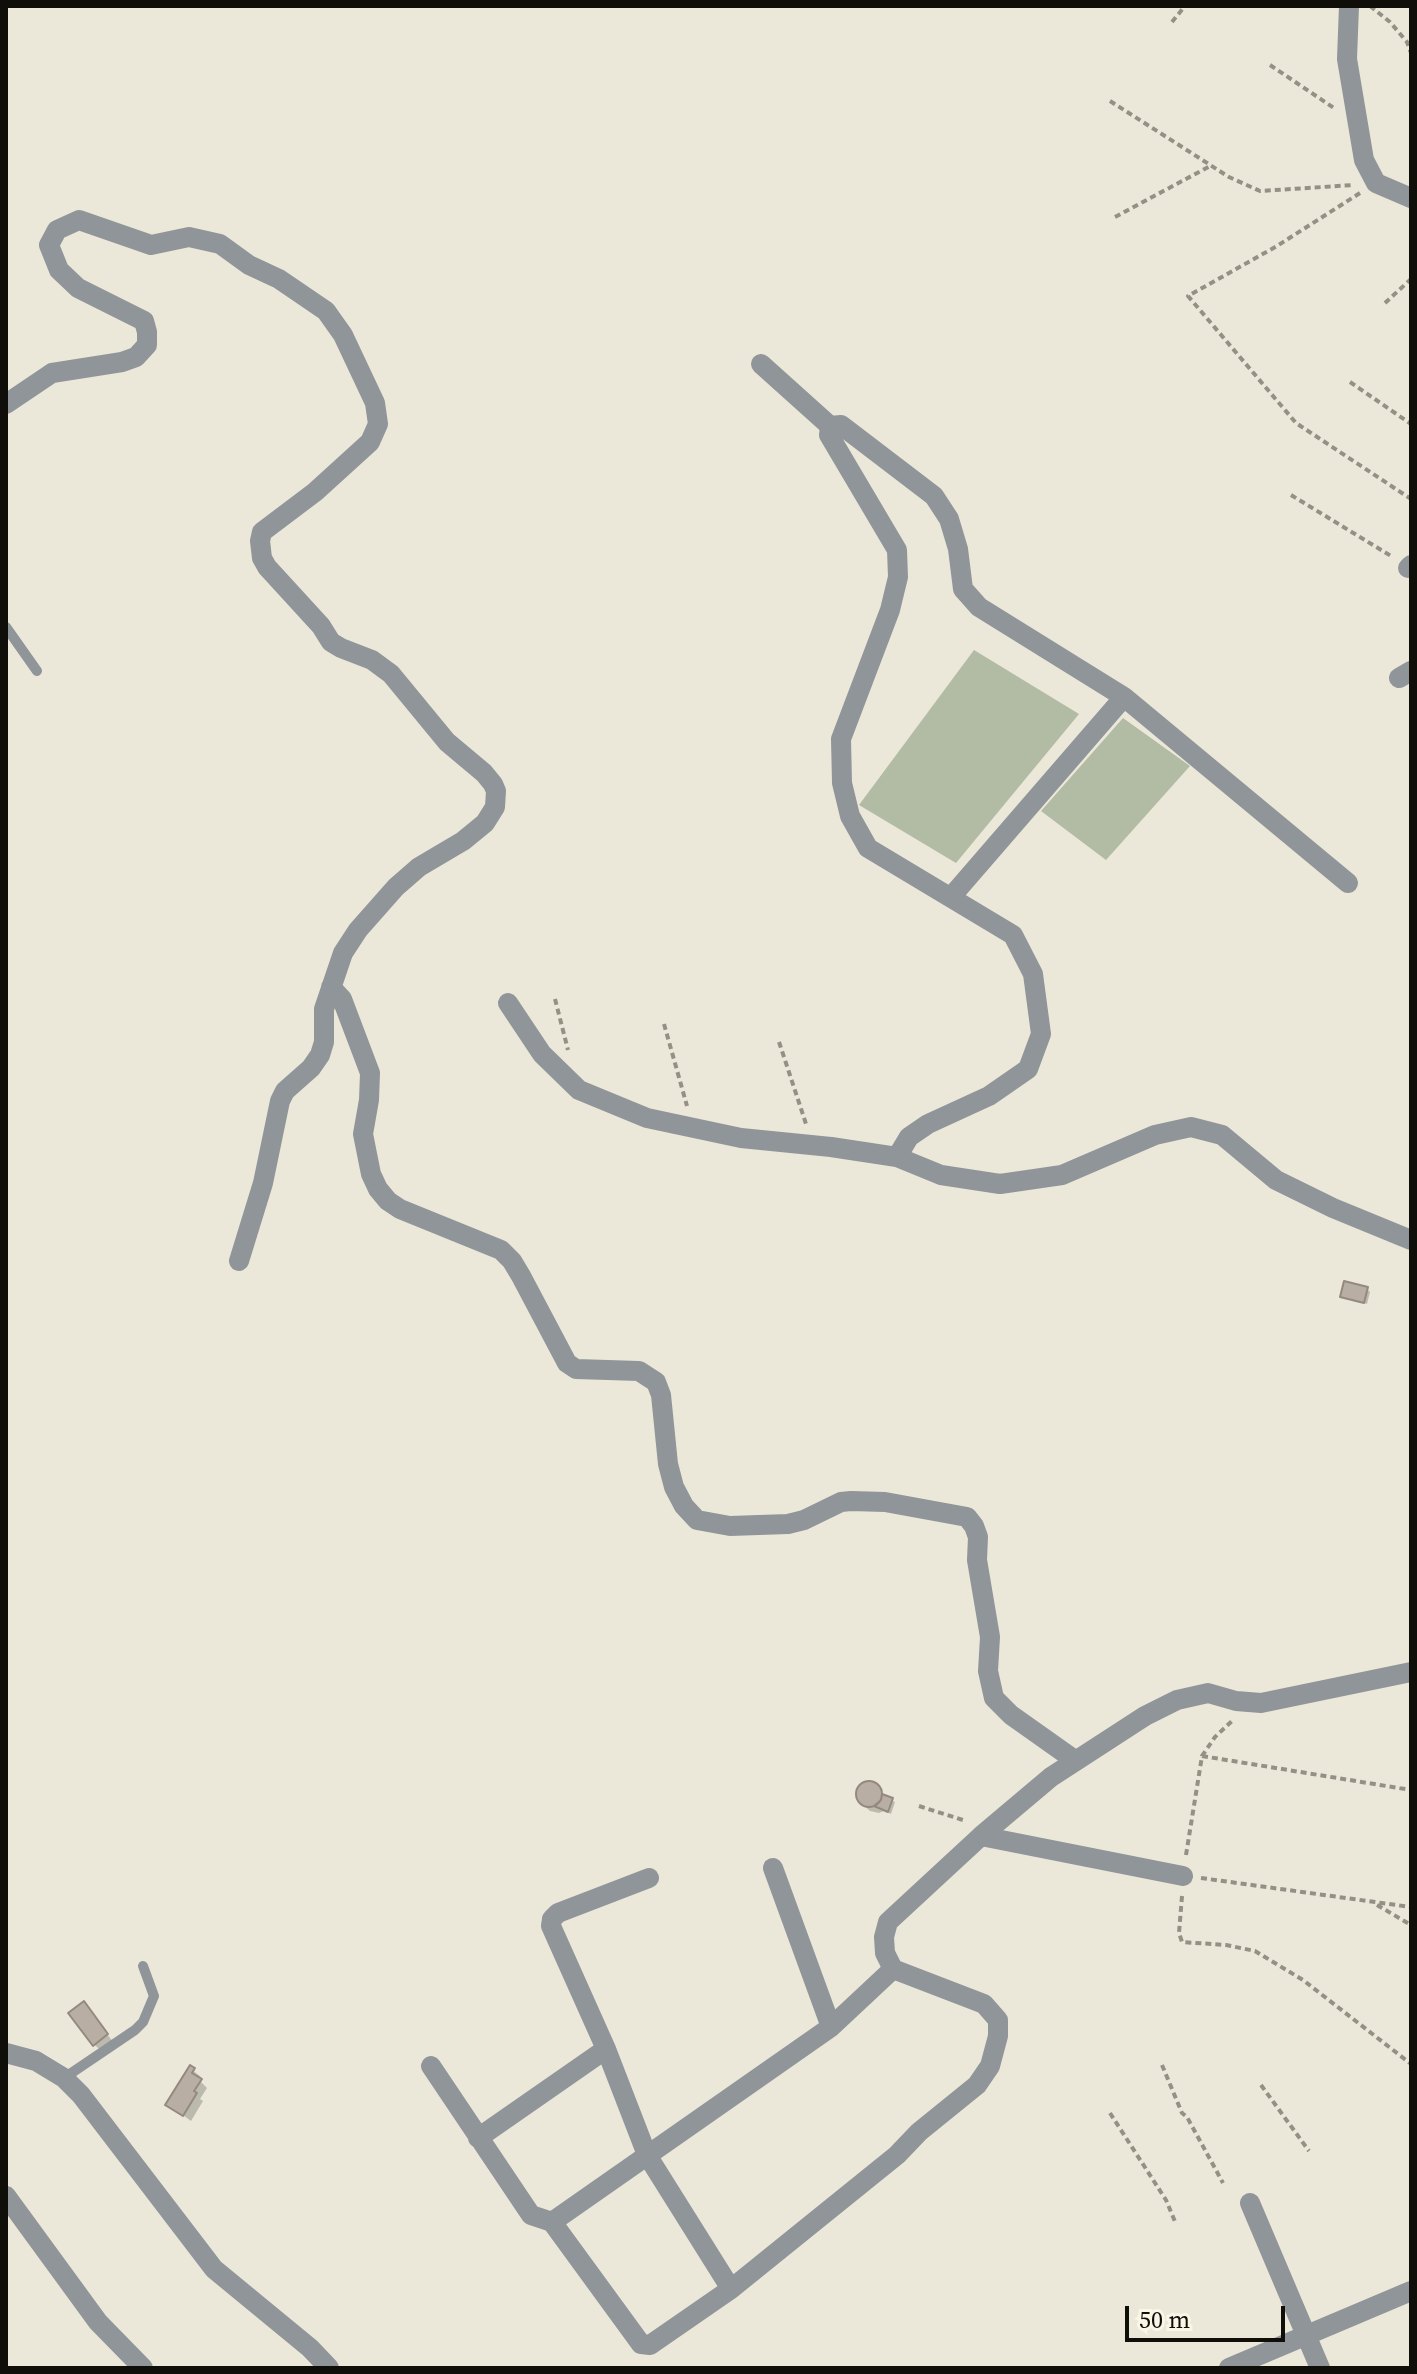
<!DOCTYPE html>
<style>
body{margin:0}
#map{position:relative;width:1417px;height:2374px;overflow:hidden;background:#ece8d9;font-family:"Source Serif 4",serif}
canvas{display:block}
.frame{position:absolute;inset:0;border:8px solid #0f0e09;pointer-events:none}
.scale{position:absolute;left:1125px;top:2306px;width:160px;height:36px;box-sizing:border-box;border:4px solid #0f0e09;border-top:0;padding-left:10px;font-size:24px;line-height:28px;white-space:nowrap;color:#0f0e09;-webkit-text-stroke:6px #faf6e6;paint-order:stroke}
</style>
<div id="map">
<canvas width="1417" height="2374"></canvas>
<div class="frame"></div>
<div class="scale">50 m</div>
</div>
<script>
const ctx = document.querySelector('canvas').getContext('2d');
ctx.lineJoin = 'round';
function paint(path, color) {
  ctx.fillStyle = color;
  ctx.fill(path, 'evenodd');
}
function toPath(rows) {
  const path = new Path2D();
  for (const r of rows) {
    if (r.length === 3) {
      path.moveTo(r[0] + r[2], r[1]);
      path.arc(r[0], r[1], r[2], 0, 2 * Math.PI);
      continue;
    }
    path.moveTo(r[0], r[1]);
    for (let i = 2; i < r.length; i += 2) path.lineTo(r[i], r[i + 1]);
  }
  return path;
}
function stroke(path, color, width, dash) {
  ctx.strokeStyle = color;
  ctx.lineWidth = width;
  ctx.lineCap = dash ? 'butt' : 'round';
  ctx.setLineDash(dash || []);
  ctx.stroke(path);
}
paint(toPath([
 [974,650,1079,714,956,863,859,805],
 [1123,718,1190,766,1106,860,1041,811]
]), '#b2bba3');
paint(toPath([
 [1367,1289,1370,1292,1367,1304,1342,1296],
 [870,1783,880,1790,880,1795,895,1802,891,1814,884,1811,879,1813,870,1811,862,1804,858,1793,860,1788],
 [90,2011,113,2042,101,2051,94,2044],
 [190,2068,201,2077,199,2080,207,2088,200,2099,203,2101,191,2121,168,2104]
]), '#0003');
const building = toPath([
 [1344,1281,1368,1287,1364,1303,1340,1297,1344,1281],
 [869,1794,13],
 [882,1794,893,1798,888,1812,874,1806,881,1800,882,1794],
 [84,2001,108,2034,93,2046,68,2013,84,2001],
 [190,2065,195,2068,192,2073,202,2079,194,2091,197,2093,183,2116,165,2105,190,2065]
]);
paint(building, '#b9aea3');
stroke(building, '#94897e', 2);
stroke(toPath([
 [1370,6,1390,22,1407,42,1411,53],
 [1172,22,1185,6],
 [1270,65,1334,108],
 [1110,101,1229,177,1260,191,1354,185],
 [1360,193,1277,246,1188,296,1296,423,1411,499],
 [1115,217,1212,165],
 [1385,303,1411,279],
 [1350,382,1411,424],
 [1291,495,1391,556],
 [555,999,568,1050],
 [664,1024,687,1106],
 [779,1042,806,1124],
 [1202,1756,1411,1790],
 [919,1806,966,1821],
 [1186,1855,1202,1756,1215,1737,1232,1721],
 [1201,1878,1411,1907],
 [1182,1896,1179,1933,1182,1942,1226,1945,1255,1951,1303,1980,1411,2064],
 [1377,1905,1411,1925],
 [1162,2065,1182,2113,1187,2117,1223,2183],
 [1261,2085,1309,2151],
 [1110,2113,1166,2200,1176,2224]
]), '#939085', 4, [6, 4]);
stroke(toPath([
 [6,627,37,671],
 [64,2078,135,2030,143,2022,154,1996,143,1966]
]), '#90959a', 10);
stroke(toPath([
 [1349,6,1347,59,1364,160,1376,183,1411,198],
 [761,364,830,426,841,425,934,496,949,519,958,549,963,589,979,607,1124,697,1348,883],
 [6,404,52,373,122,362,136,357,147,345,147,332,144,321,78,288,59,270,49,245,57,230,79,220,151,245,189,237,220,244,249,265,279,279,326,311,343,335,375,403,378,424,370,442,315,492,262,532,260,541,262,558,267,567,321,626,331,642,341,648,372,660,391,674,447,742,484,773,493,784,496,791,495,807,485,823,463,841,419,867,396,887,358,930,343,953,324,1009,324,1042,320,1055,311,1068,285,1091,280,1101,263,1183,239,1261],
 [830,426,829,435,897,550,898,577,890,610,841,739,842,783,850,816,868,848,1013,935,1033,974,1041,1034,1028,1069,989,1096,928,1124,909,1137,897,1157],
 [1408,568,1411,565],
 [1399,678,1411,671],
 [951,897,1124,697],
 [331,987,342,999,370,1073,369,1100,363,1134,371,1174,378,1189,388,1201,400,1209,501,1250,512,1261,521,1276,567,1363,576,1369,639,1371,656,1382,661,1395,668,1464,674,1487,684,1506,697,1520,730,1526,788,1524,804,1520,841,1502,851,1501,885,1502,967,1517,974,1526,978,1537,977,1560,990,1637,988,1671,994,1698,1011,1715,1076,1761],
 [508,1003,542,1054,579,1090,647,1118,741,1138,831,1147,897,1157,941,1175,1000,1184,1062,1175,1155,1135,1191,1127,1222,1135,1276,1180,1333,1208,1411,1240],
 [981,1836,1183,1876],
 [773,1868,831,2027],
 [649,1878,558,1913,552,1919,551,1926,606,2049,647,2155,731,2289],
 [6,2053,36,2061,64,2078,81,2095,214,2269,310,2348,329,2368],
 [431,2066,531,2215,552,2222,831,2027,893,1969],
 [478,2138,606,2049],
 [6,2196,98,2322,143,2368],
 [1250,2203,1320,2368],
 [552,2222,641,2344,650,2345,731,2289,897,2155,919,2132,977,2085,990,2066,998,2036,998,2020,984,2004,893,1969,885,1953,884,1937,888,1922,981,1836,1051,1777,1145,1716,1177,1700,1208,1693,1236,1701,1261,1703,1411,1672],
 [1229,2368,1411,2291]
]), '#90959a', 20);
</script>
